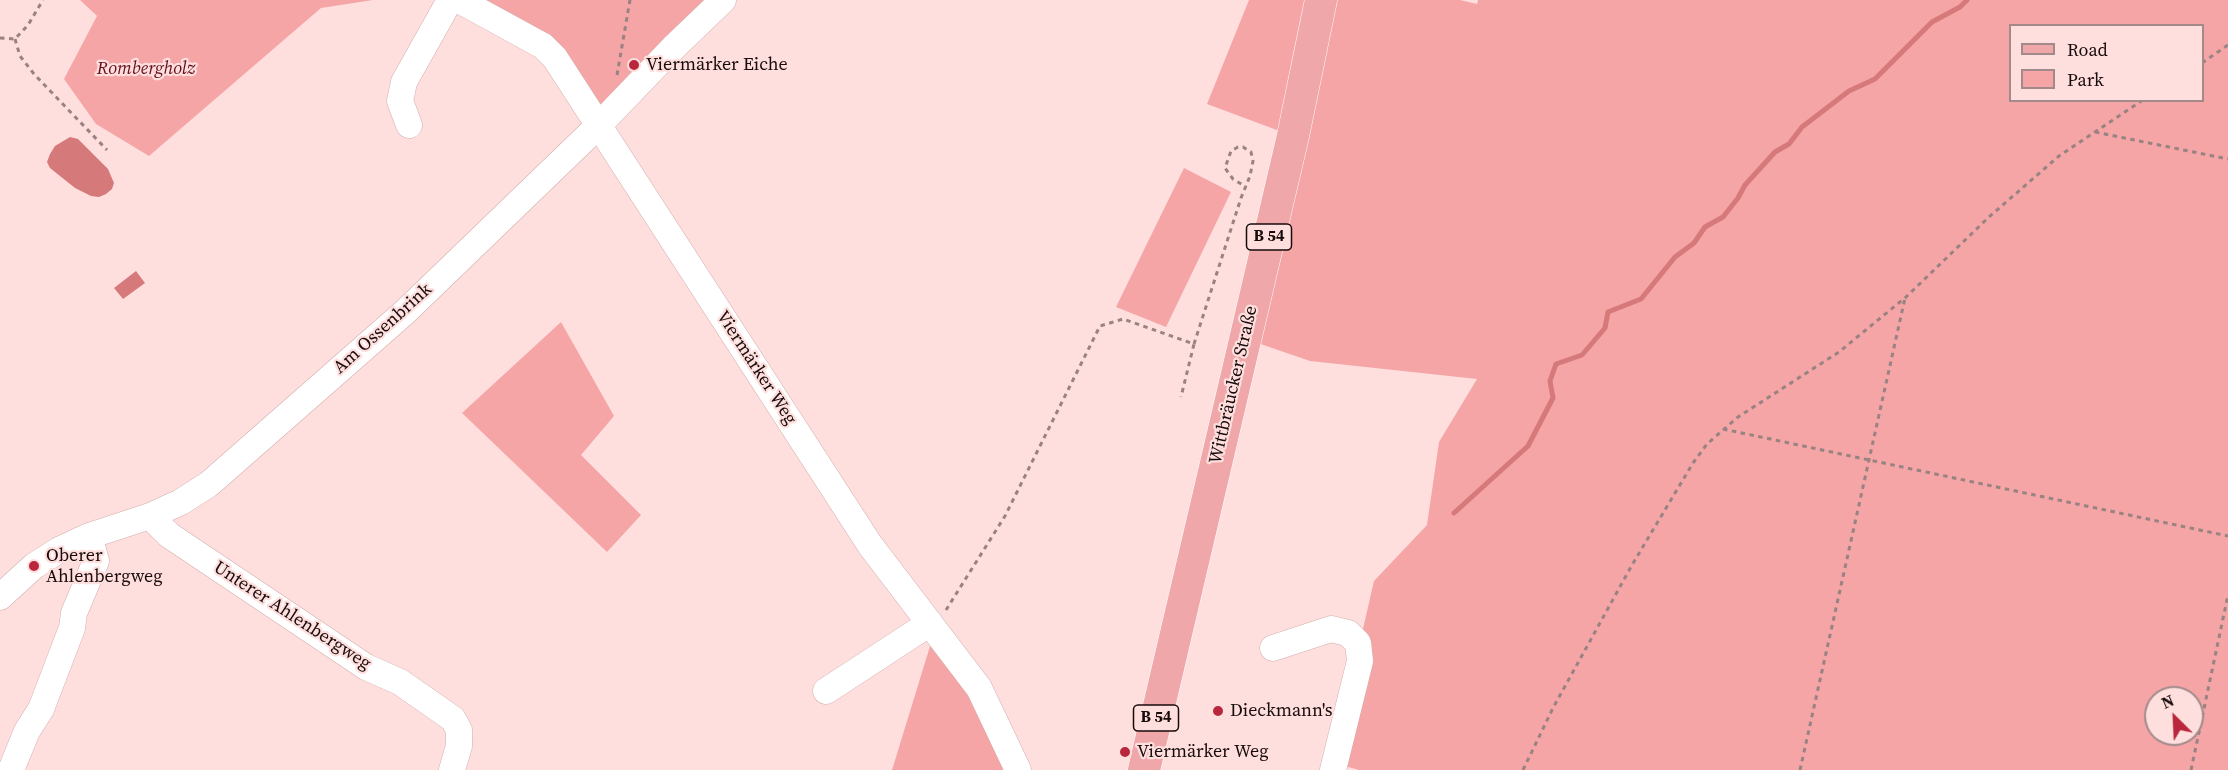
<!DOCTYPE html>
<meta charset="utf-8">
<style>
body{margin:0}
#map{position:relative;width:2228px;height:770px;overflow:hidden;background:#fedfde;font-family:"Source Serif 4",serif}
canvas{display:block}
.legend{position:absolute;left:2009px;top:24px;width:195px;height:78px;box-sizing:border-box;background:#fedfde;border:2px solid #a28a8a;margin:0;padding:8px 10px;list-style:none;font-size:18px;color:#180b0b}
.legend li{display:flex;align-items:center;gap:12px;height:30px}
.legend b{width:30px;border:2px solid #a28a8a}
.north{position:absolute;left:2144px;top:686px;width:60px;height:60px;box-sizing:border-box;background:#fedfde;border:2px solid #a28a8a;border-radius:50%;rotate:336deg;font-size:16px;font-weight:700;line-height:24px;text-align:center;color:#180b0b}
.north::after{content:'';display:block;margin:auto;width:21px;height:27px;background:#b9273c;clip-path:polygon(50% 0,100% 100%,50% 72%,0 100%)}
</style>
<div id="map">
<canvas width="2228" height="770"></canvas>
<ul class="legend">
<li><b style="height:8px;background:#efa7aa"></b>Road</li>
<li><b style="height:16px;background:#f5a5a5"></b>Park</li>
</ul>
<div class="north">N</div>
</div>
<script>
const ctx = document.querySelector('canvas').getContext('2d');
ctx.lineJoin = 'round';
function paint(path, color) {
  ctx.fillStyle = color;
  ctx.fill(path, 'evenodd');
}
function toPath(rows) {
  const path = new Path2D();
  for (const r of rows) {
    path.moveTo(r[0], r[1]);
    for (let i = 2; i < r.length; i += 2) path.lineTo(r[i], r[i + 1]);
  }
  return path;
}
function stroke(path, color, width, dash) {
  ctx.strokeStyle = color;
  ctx.lineWidth = width;
  ctx.lineCap = dash ? 'butt' : 'round';
  ctx.setLineDash(dash || []);
  ctx.stroke(path);
}
function drawText(font, color, halo, rows, align = 'center') {
  ctx.font = font + ' "Source Serif 4",serif';
  ctx.lineWidth = 4.5;
  ctx.setLineDash([]);
  ctx.textBaseline = 'middle';
  ctx.strokeStyle = halo;
  ctx.fillStyle = color;
  for (const [text, x, y, turn = 0] of rows) {
    ctx.save();
    ctx.translate(x, y);
    ctx.rotate((+turn || 0) * Math.PI / 180);
    ctx.textAlign = isNaN(turn) ? turn : align;
    if (halo) ctx.strokeText(text, 0, 0);
    ctx.fillText(text, 0, 0);
    ctx.restore();
  }
}
paint(toPath([
 [80,0,373,0,321,8,149,156,96,124,64,79,97,16],
 [470,0,707,0,598,110,540,46],
 [1249,0,1460,0,1477,4,1478,0,2228,0,2228,770,1359,770,1345,766,1363,629,1374,581,1427,525,1439,442,1477,379,1310,361,1246,339,1293,136,1207,104],
 [2010,26,2202,26,2202,100,2010,100],
 [2156,698,2192,698,2192,734,2156,734],
 [1184,168,1231,192,1166,327,1116,307],
 [561,322,614,416,581,455,641,515,607,552,462,413],
 [935,630,1018,770,892,770]
]), '#f5a5a5');
paint(toPath([
 [70,137,78,139,108,169,114,183,112,189,106,194,99,197,91,196,75,188,50,168,47,162,50,154,55,146],
 [136,271,145,283,123,299,114,288]
]), '#d6797b');
stroke(toPath([
 [1454,513,1528,446,1553,398,1550,381,1556,364,1582,355,1605,328,1608,312,1641,299,1675,257,1694,243,1705,227,1723,217,1738,198,1745,185,1775,152,1789,144,1802,127,1849,91,1875,79,1932,22,1960,7,1967,0]
]), '#d6797b', 5);
const minor = toPath([
 [459,0,543,46,555,58,870,545,979,688,1018,770],
 [409,125,400,101,404,82,450,0],
 [150,516,169,535,366,667,400,682,453,719,459,730,459,746,452,770],
 [0,597,34,566,59,550,89,536,150,516,181,502,209,484,405,312,599,125,673,48,723,0],
 [1273,648,1331,629,1348,633,1358,643,1360,661,1333,770],
 [826,691,930,623],
 [11,770,27,731,41,709,72,628,74,613,96,561,89,536]
]);
const major = toPath([
 [1144,770,1293,136,1321,0]
]);
stroke(minor, '#d3adac', 27);
stroke(major, '#fff', 33);
stroke(toPath([
 [0,38,15,39,28,25,43,0],
 [15,39,20,56,34,74,107,150],
 [2202,63,2228,45],
 [617,75,630,0],
 [2095,132,2228,159],
 [1194,344,1241,198,1250,176,1253,161,1251,152,1243,147,1238,147,1231,151,1225,168,1233,179,1246,187],
 [1723,429,2228,536],
 [946,610,1005,516,1100,326,1123,319,1194,344,1181,397],
 [1523,770,1553,708,1632,565,1693,463,1707,444,1738,417,1839,352,1906,297,1989,217,2059,156,2143,100],
 [1800,770,1905,298],
 [2191,770,2228,595]
]), '#998282', 3, [4.5, 4.5]);
stroke(minor, '#fff', 26);
stroke(major, '#efa7aa', 32);
for (const [x, y, r, color] of [
 [634,65,6,"#b9273c"],
 [34,566,6,"#b9273c"],
 [1218,711,6,"#b9273c"],
 [1125,752,6,"#b9273c"]
]) {
  const dot = new Path2D();
  dot.arc(x, y, r, 0, 2 * Math.PI);
  ctx.fillStyle = color;
  ctx.fill(dot);
  stroke(dot, '#fedfde', 2);
}
for (const [x, y, w] of [
 [1269,237,45],
 [1156,718,45]
]) {
  const box = new Path2D();
  box.roundRect(x - w / 2, y - 13, w, 26, 4.5);
  ctx.fillStyle = '#fedfde';
  ctx.fill(box);
  stroke(box, '#180b0b', 1.5);
}
drawText('bold 16px', '#180b0b', null, [
 ["B 54",1269,237],
 ["B 54",1156,718]
]);
drawText('18px', '#180b0b', '#fedfde', [
 ["Viermärker Eiche",646,65],
 ["Oberer",46,556],
 ["Ahlenbergweg",46,577],
 ["Dieckmann's",1230,711],
 ["Viermärker Weg",1137,752]
], 'left');
drawText('italic 18px', '#650f1c', '#fedfde', [
 ["Rombergholz",146,69]
]);
drawText('18px', '#180b0b', '#fedfde', [
 ["Am Ossenbrink",383,329,-42],
 ["Viermärker Weg",756,368,57],
 ["Wittbräucker Straße",1234,385,-77],
 ["Unterer Ahlenbergweg",292,616,33]
]);
</script>
